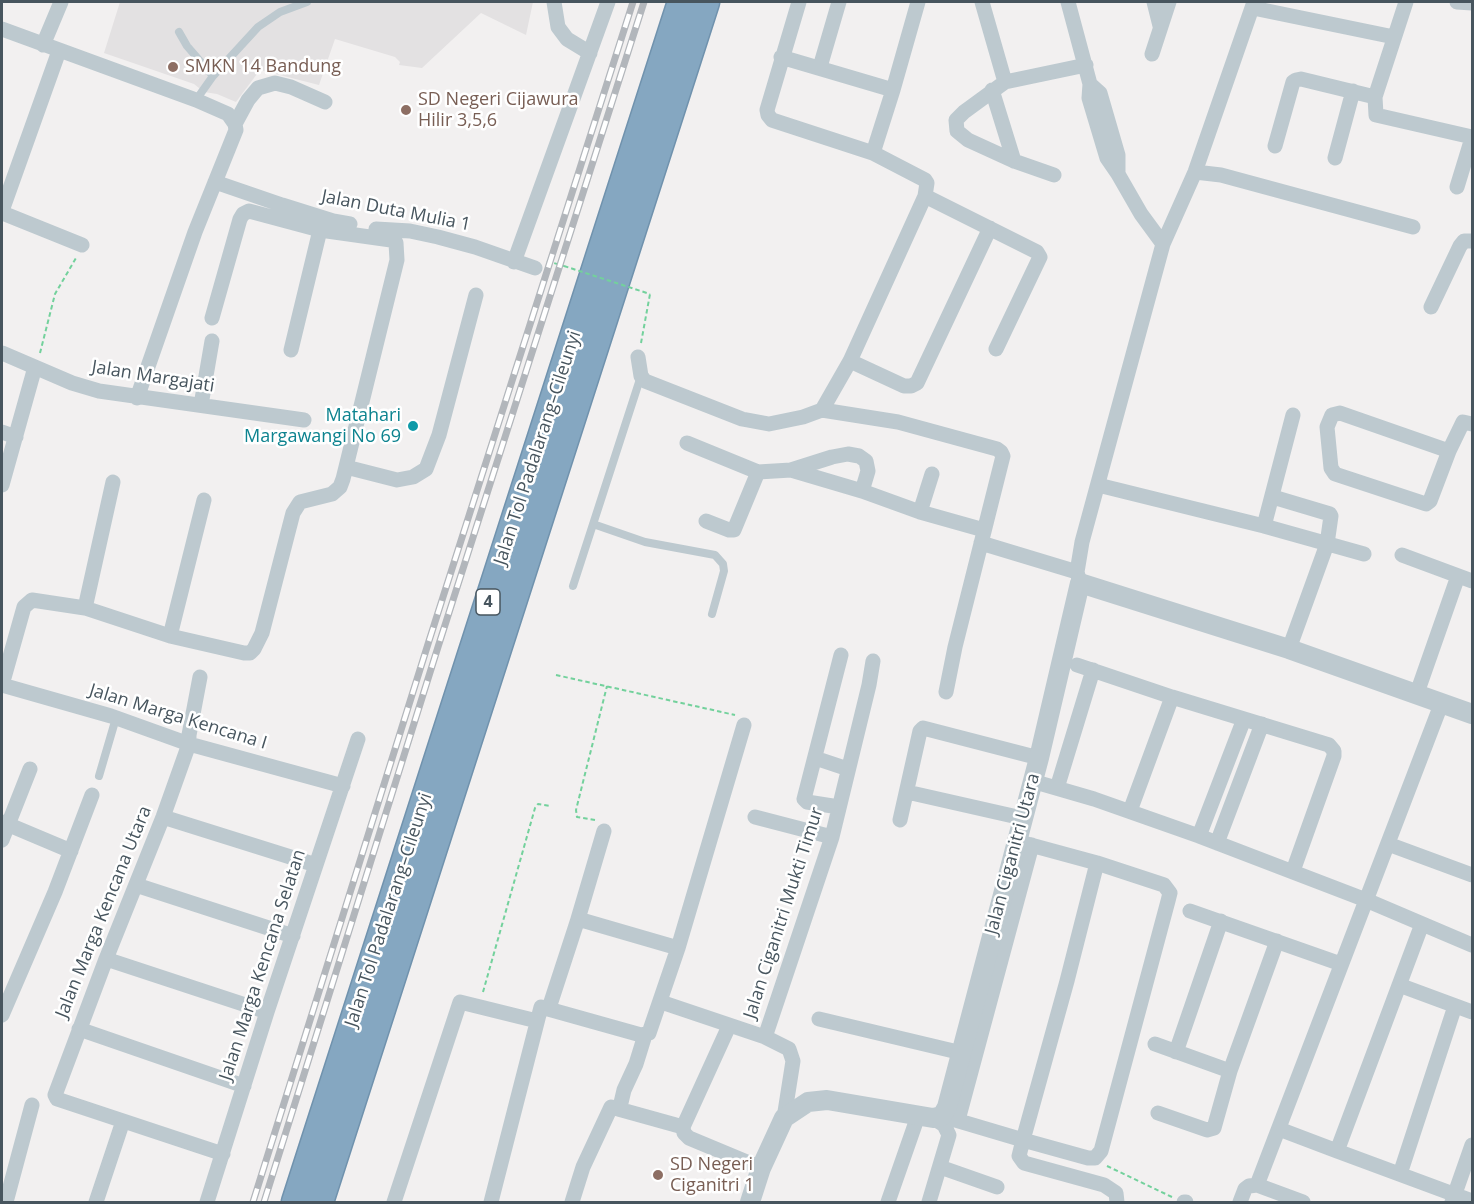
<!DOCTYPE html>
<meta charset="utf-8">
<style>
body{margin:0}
#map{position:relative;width:1474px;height:1204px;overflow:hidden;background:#f2f0f0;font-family:"Open Sans",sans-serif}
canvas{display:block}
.frame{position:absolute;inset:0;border:3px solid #47555e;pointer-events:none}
</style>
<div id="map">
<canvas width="1474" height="1204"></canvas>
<div class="frame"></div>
</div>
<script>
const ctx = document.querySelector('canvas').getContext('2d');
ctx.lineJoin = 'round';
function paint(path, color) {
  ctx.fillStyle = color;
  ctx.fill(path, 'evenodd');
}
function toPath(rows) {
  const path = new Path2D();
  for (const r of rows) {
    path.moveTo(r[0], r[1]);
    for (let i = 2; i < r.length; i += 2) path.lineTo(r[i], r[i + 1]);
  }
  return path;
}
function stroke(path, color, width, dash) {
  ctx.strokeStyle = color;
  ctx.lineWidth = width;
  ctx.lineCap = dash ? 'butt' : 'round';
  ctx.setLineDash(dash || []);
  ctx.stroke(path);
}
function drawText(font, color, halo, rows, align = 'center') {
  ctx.font = font + ' "Open Sans",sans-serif';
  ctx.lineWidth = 5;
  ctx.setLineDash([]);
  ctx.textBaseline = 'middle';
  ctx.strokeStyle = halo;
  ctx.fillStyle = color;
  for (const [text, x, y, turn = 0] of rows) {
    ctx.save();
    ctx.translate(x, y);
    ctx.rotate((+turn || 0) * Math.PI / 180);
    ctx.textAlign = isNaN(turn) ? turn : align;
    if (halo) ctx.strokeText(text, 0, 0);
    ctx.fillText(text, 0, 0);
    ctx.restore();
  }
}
paint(toPath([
 [120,2,533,2,526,35,481,13,422,68,399,65,400,62,395,57,335,39,319,85,260,70,236,102,217,94,204,92,194,84,104,53]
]), '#e3e1e2');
const motorway = toPath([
 [296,1202,682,2],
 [319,1202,705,2]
]);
stroke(motorway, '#7092ad', 31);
stroke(toPath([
 [547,261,564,266],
 [641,343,650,294],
 [40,353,55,294,76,258],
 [556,675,735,715],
 [595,820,577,817,576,810,607,686],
 [483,992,535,808,538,804,551,806],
 [1107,1166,1172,1197]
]), '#73d19c', 2, [4.5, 3]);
stroke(toPath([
 [179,32,187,46,213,76],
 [196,100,213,76,258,27,280,12,307,2],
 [593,524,645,542,715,555,723,564,724,571,712,614],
 [573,586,641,376],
 [99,776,116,718]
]), '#bdc9cf', 8);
stroke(toPath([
 [554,2,558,27,567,39,590,53],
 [799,2,767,110,768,115,772,120,873,153,925,180,927,183,925,196,850,361,822,410],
 [982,2,1005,82,1086,65],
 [1068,2,1090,84,1089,98,1107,158,1118,174,1141,214,1163,244,1082,542,1077,572,1080,583],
 [1154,2,1160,26],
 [1406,2,1375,97,1376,115,1472,137],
 [1457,2,1472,3],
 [1253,8,1394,37],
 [2,29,196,100,228,114,235,124],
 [43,45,61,2],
 [59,51,3,208,5,214,82,245],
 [1152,54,1169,2],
 [781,57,893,90],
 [820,67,839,2],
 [1005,82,964,112,956,120,957,131,968,140,1014,161,1054,175],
 [1090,84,1100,93,1118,155,1118,174],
 [992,90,1014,161],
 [1275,146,1293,82,1296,80,1301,79,1375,97],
 [873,153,893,90,918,2],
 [1335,158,1353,91],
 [1195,172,1221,175,1413,227],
 [215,182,282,205,333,221,350,224],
 [1457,187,1472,138],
 [925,196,1037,252,1040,257,996,349],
 [376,229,410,231,438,237,475,247,535,268],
 [1163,244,1195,172,1254,2],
 [514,262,608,2],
 [1431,307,1460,246,1464,241,1472,241],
 [291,350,320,230],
 [2,353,72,383,99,391,304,420],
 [638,357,641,376,645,381,742,419,769,424,803,417,822,410,898,422,997,449,1001,452,1003,456,955,647,946,692],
 [850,361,904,386,911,386,917,383,990,228],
 [137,398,195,232,236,130,235,124,248,100,258,88,275,83,291,87,325,102],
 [201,405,212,341],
 [2,432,16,437],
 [687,443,758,472,791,470,862,491,920,512,984,530],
 [1449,451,1340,413,1332,415,1327,427,1331,468,1335,474,1426,504,1430,501,1449,451,1463,422,1472,424],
 [346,467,397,480,413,477,426,469,439,435,476,295],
 [791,470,832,457,848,454,859,456,866,461,868,471,862,491],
 [2,485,35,367],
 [1098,485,1264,526,1364,554],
 [1273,497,1330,514,1331,516,1327,544,1289,649],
 [920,512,932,474],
 [706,521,729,530,734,530,758,472],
 [1264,526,1293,415],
 [981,543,1077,572],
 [1402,555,1472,581],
 [85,608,113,482],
 [170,636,204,500],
 [1077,665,1172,697,1329,745,1334,751,1334,756,1293,871],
 [200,677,189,735,189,744,163,817,106,959,55,1095,57,1099,223,1154],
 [2,685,24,607,32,600,85,608,170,636,244,653,250,653,254,649,262,633,293,513,300,502,332,494,340,487,343,479,397,260,396,243,391,240,320,230,249,211,243,214,240,219,212,318],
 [2,685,111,716,189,744,343,786],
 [1417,693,1458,576],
 [815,758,848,769],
 [1032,781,1094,799,1199,836,1366,900,1472,945],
 [1057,788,1093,670],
 [907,792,1022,818],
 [839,807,807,802,804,799,841,655],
 [1130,811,1172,697],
 [163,817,316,865],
 [755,817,832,837],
 [900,820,920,731,923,728,1039,758],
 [2,822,71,851],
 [1199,836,1244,719],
 [2,840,30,769],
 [1217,843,1262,724],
 [1388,844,1472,875],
 [1097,863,1164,885,1170,893,1168,901,1101,1151,1095,1158,1088,1158,1023,1140,1019,1156,1024,1163,1104,1185,1116,1193,1117,1202],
 [136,885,293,936],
 [1190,911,1341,964],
 [578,919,604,831],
 [1422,924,1337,1151,1472,1201],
 [106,959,267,1012],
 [1399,985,1472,1012],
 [661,1002,765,1037,789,1049,793,1061,784,1118],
 [549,1008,578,919,678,948],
 [2,1015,55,892,92,795],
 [819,1019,962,1053],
 [729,1026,683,1127,684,1133,689,1138,761,1168],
 [79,1029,244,1086],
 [765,1037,832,837,869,685,873,661],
 [1155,1044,1230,1071,1214,1128,1207,1130,1158,1113],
 [1176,1052,1221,921],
 [1230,1071,1277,941],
 [620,1107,624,1090,636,1064,645,1035],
 [942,1116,1023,1140,1067,981,1097,863,1016,841],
 [958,1120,1032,845],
 [1279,1129,1337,1151],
 [940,1167,997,1187],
 [1400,1174,1455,1006],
 [6,1202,32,1105],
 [96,1202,123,1121],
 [207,1202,267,1012,358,739],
 [394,1202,460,1002,537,1021],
 [491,1202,541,1007,641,1035,649,1033,678,948,744,725],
 [572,1202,583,1167,611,1107,683,1127],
 [888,1202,918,1116],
 [929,1202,949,1135,944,1125,933,1118],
 [1184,1202,1186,1202],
 [1240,1202,1245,1189,1249,1186,1257,1185],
 [1303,1202,1257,1185,1442,702],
 [1452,1202,1472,1145]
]), '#bdc9cf', 15);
stroke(toPath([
 [750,1202,761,1168,784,1118,808,1102,827,1100,933,1118,942,1116,947,1107,1039,758,1080,583,1289,649,1472,714]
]), '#bdc9cf', 20);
stroke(motorway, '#85a7c1', 28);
const rail = toPath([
 [253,1202,428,644,633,2],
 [264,1202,438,647,644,2]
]);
stroke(rail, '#b2b6bb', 7);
stroke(rail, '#fff', 4.5, [14]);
stroke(toPath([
 [564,266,650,294]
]), '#73d19c', 2, [4.5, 3]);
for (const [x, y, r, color] of [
 [173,67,6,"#8d6e63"],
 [406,110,6,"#8d6e63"],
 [413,426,6,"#0f9aa8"],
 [658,1175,6,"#8d6e63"]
]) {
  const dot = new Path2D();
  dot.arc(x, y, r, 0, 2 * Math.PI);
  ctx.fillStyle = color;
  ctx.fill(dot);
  stroke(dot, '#fff', 2);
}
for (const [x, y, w] of [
 [488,602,24]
]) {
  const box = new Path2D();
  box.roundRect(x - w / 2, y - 13, w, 26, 4.5);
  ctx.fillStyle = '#fff';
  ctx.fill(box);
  stroke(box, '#47555e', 1.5);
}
drawText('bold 16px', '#47555e', null, [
 ["4",488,602]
]);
drawText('18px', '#785e54', '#fff', [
 ["SMKN 14 Bandung",185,67],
 ["SD Negeri Cijawura",418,100],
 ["Hilir 3,5,6",418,121],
 ["SD Negeri",670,1165],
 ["Ciganitri 1",670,1186]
], 'left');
drawText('18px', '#47555e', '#fff', [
 ["Jalan Duta Mulia 1",396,211,11],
 ["Jalan Margajati",153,377,9],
 ["Jalan Tol Padalarang–Cileunyi",538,448,-72],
 ["Jalan Marga Kencana I",178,717,17],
 ["Jalan Ciganitri Utara",1013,854,-75],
 ["Jalan Tol Padalarang–Cileunyi",389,910,-72],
 ["Jalan Marga Kencana Utara",104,912,-68],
 ["Jalan Ciganitri Mukti Timur",784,913,-72],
 ["Jalan Marga Kencana Selatan",263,965,-72]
]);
drawText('18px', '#0d838f', '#fff', [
 ["Matahari",401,416],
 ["Margawangi No 69",401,437]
], 'right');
</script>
